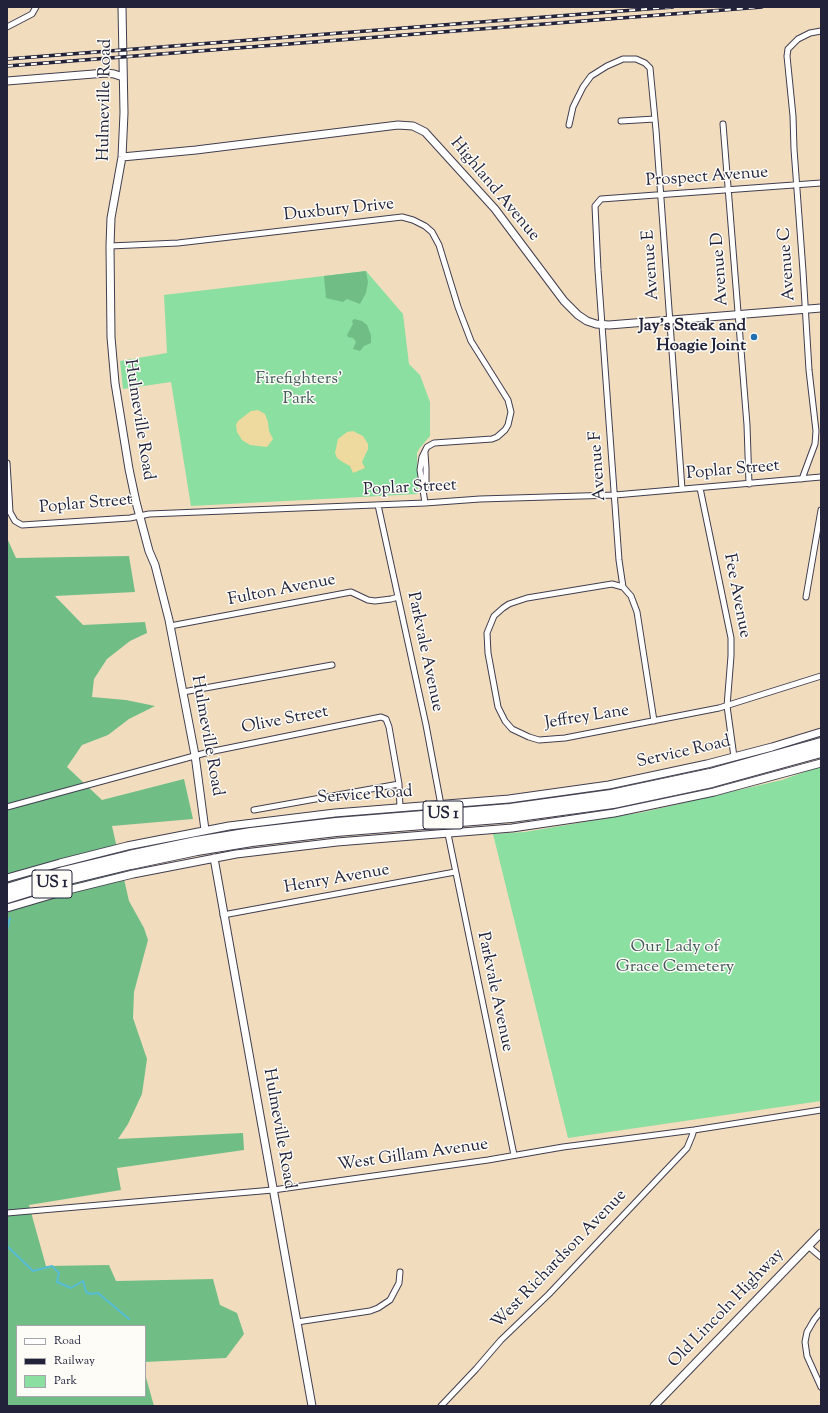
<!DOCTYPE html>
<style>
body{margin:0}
#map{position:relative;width:828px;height:1413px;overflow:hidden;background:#f2dcbe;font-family:"Sorts Mill Goudy",serif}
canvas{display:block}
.frame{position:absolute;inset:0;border:8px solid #22223b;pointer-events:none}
.legend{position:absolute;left:16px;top:1325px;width:130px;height:72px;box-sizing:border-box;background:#fdfcf7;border:1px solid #a5a5ac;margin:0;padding:5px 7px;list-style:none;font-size:12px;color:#22223b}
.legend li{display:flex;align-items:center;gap:8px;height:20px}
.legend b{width:20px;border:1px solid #a5a5ac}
</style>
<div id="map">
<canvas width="828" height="1413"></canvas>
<div class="frame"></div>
<ul class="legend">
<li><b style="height:5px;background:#fff"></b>Road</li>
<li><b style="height:5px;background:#22223b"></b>Railway</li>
<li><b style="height:11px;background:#8bdfa0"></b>Park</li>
</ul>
</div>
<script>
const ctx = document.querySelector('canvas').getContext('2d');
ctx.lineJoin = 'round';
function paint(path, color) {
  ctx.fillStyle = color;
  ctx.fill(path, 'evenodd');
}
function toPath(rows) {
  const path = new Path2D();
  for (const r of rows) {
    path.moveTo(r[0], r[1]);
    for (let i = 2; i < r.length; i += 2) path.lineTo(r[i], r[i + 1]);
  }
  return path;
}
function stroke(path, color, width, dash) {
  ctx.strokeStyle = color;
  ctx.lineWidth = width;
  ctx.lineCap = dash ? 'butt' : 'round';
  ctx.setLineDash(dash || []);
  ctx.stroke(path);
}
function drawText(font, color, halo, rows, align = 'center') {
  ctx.font = font + ' "Sorts Mill Goudy",serif';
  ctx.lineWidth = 3;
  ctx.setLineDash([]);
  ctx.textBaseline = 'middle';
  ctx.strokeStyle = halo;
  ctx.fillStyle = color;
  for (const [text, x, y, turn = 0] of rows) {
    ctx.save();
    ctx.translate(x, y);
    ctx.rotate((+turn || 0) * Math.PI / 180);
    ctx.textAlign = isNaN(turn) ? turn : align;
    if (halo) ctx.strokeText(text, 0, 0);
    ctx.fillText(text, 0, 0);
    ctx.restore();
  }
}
paint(toPath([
 [366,271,403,314,409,364,420,375,430,402,430,436,419,449,417,453,418,494,191,506,171,382,123,389,120,361,167,353,164,295],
 [821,766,821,1101,568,1138,493,834,525,832,644,812,782,780]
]), '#8bdfa0');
paint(toPath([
 [366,271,368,282,366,293,360,304,347,299,343,302,326,298,324,276],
 [354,319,362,321,367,325,371,335,371,343,364,346,360,351,353,349,356,342,353,338,348,337,347,335,353,324,352,321],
 [7,538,16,558,129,556,135,592,55,596,83,625,145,622,147,633,130,641,107,659,94,679,92,697,126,700,155,706,129,719,108,735,82,745,67,767,102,800,184,779,193,819,112,826,129,901,144,928,148,940,134,992,133,1018,147,1059,142,1094,128,1124,118,1139,243,1133,244,1150,117,1168,121,1190,29,1205,46,1266,109,1265,116,1281,213,1279,220,1305,237,1313,244,1334,226,1358,145,1362,145,1326,17,1326,17,1396,145,1396,145,1374,154,1406,7,1406]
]), '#70be86');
paint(toPath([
 [258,410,265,414,268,422,269,431,273,439,267,447,250,445,242,440,237,432,236,425,238,421,251,411],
 [353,431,363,436,368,444,368,449,362,462,365,468,353,473,350,466,341,461,337,458,335,453,338,439,347,432]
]), '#eeda9e');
stroke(toPath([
 [7,930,10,918],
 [7,1246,33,1271,52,1266,59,1273,57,1282,71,1288,83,1281,86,1292,90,1294,98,1293,129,1319]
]), '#56bbd4', 2);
const minor = toPath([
 [7,27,32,14,36,7],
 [621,121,655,119],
 [723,124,747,425,749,484],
 [569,125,573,107,583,87,591,76,607,66,623,59,636,59,645,63,650,68,656,130,682,489],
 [110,246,178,243,402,217,413,220,425,226,432,232,439,245,458,307,471,341,508,400,511,412,508,425,505,430,497,437,492,439,434,443,427,447,422,457,420,470,425,503],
 [425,453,426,468,426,489],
 [7,463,10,512,15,521,22,525,130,518,149,514,425,503,480,499,615,495,821,477],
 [802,479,815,444,816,431,809,370,803,271,794,149,793,116,787,56,788,49,798,39,810,33,821,31],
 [700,488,731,638,731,656,727,706,734,757],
 [378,505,426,725,441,805],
 [623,587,612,584,527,598,509,604,503,608,494,616,487,633,488,653,498,707,505,721,512,729,529,737,539,740,565,738,719,708,821,676],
 [806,597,821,510],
 [170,626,351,592,368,600,375,601,391,599,398,597],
 [183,692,332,665],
 [654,721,637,612,631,596,623,587,619,560,598,270,595,206,601,199,821,183],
 [7,807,209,752,381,717,386,719,389,727,399,784,400,808],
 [254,810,399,784],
 [448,834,514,1155],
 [223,915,455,872],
 [7,1213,273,1190,488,1160,563,1147,694,1130,821,1110],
 [808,1246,821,1257],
 [821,1311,814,1320,807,1332,805,1342,807,1356,821,1387],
 [297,1322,370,1311,378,1308,390,1300,399,1283,400,1272],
 [441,1406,476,1369,501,1340,549,1294,687,1148,692,1136,694,1130]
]);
const tertiary = toPath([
 [122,7,124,113,122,157,111,218,110,246,111,337,115,383,129,469,136,502,149,551,155,565,169,620,195,755,205,830],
 [7,81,106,73,114,74,123,77],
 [122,157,196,150,398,125,413,126,425,132,495,209,564,301,578,315,587,321,596,324,609,325,821,308],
 [214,858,312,1406],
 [7,878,60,863,127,846,229,826,335,813,509,799,609,785,707,764,772,747,821,732],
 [7,908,68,890,133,874,236,854,337,842,512,828,614,813,714,792,821,763],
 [654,1406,821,1233]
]);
const motorway = toPath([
 [7,889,63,872,129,856,196,842,251,833,336,823,510,809,611,795,710,774,821,743],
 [7,898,65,880,131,864,197,850,252,841,336,831,511,817,613,803,712,782,821,752]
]);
stroke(minor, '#413e4f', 7);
stroke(tertiary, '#413e4f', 9);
stroke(motorway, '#413e4f', 12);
stroke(minor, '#fff', 5);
stroke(tertiary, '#fff', 7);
stroke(motorway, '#fff', 10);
const rail = toPath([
 [7,59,673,7],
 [7,66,762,7]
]);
stroke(rail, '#22223b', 3.5);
stroke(rail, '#fdfcf7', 2, [6]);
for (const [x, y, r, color] of [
 [754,337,4,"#1f6fb2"]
]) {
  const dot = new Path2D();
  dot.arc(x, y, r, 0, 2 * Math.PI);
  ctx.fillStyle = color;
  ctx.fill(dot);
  stroke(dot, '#fdfcf7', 1.5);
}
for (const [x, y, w] of [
 [443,815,40],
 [52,884,40]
]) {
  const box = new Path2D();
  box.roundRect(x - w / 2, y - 14, w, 28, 3);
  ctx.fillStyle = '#fdfcf7';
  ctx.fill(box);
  stroke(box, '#22223b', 1);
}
drawText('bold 16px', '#22223b', null, [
 ["US 1",443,815],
 ["US 1",52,884]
]);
drawText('17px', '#22223b', '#fdfcf7', [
 ["Hulmeville Road",106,100,-89],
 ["Prospect Avenue",707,178,-4],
 ["Highland Avenue",494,190,50],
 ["Duxbury Drive",339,211,-6],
 ["Avenue C",788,264,-94],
 ["Avenue E",652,265,-94],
 ["Avenue D",721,269,-94],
 ["Hulmeville Road",138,420,81],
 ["Avenue F",599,466,-94],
 ["Poplar Street",733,471,-5],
 ["Poplar Street",410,489,-3],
 ["Poplar Street",86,505,-5],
 ["Fulton Avenue",282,591,-11],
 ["Fee Avenue",736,596,79],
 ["Parkvale Avenue",424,652,78],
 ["Jeffrey Lane",587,718,-9],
 ["Olive Street",285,721,-11],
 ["Hulmeville Road",206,736,80],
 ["Service Road",684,753,-13],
 ["Service Road",365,796,-4],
 ["Henry Avenue",337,880,-10],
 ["Parkvale Avenue",494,992,78],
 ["Hulmeville Road",278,1129,80],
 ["West Gillam Avenue",413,1156,-8],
 ["West Richardson Avenue",560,1260,-46],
 ["Old Lincoln Highway",727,1309,-46]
]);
drawText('bold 17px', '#22223b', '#fdfcf7', [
 ["Jay's Steak and",746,327],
 ["Hoagie Joint",746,347]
], 'right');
drawText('17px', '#425b59', '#fdfcf7', [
 ["Firefighters'",299,380],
 ["Park",299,400],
 ["Our Lady of",675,948],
 ["Grace Cemetery",675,968]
]);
</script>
